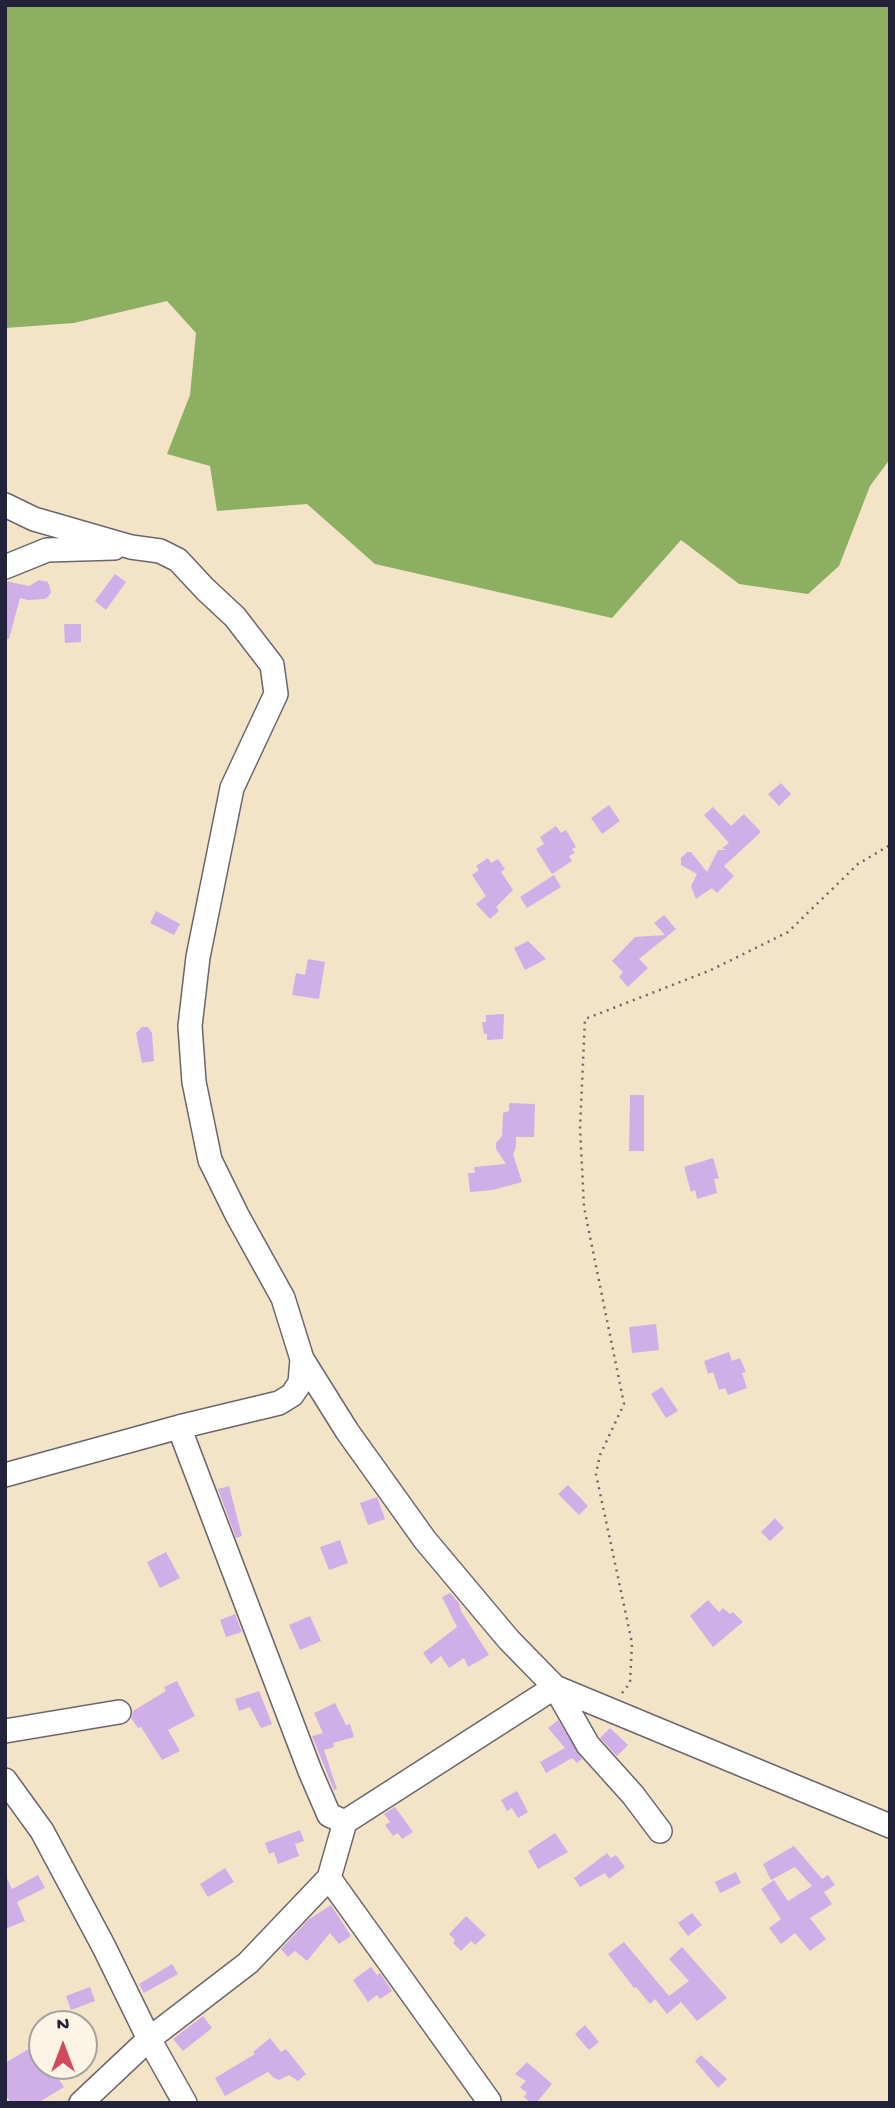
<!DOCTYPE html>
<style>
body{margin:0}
#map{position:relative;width:895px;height:2108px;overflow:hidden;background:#f3e4c8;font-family:"Gochi Hand",sans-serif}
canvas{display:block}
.frame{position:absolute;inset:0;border:7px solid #22223b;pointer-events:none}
.north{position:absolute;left:28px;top:2010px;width:70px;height:70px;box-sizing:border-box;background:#fcf5e5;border:2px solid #a5a1a1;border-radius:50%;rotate:0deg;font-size:19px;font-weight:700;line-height:28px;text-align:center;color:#22223b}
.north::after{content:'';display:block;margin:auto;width:24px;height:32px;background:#d1495b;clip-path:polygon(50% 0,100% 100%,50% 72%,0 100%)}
</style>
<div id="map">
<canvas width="895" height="2108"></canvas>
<div class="frame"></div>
<div class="north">N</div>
</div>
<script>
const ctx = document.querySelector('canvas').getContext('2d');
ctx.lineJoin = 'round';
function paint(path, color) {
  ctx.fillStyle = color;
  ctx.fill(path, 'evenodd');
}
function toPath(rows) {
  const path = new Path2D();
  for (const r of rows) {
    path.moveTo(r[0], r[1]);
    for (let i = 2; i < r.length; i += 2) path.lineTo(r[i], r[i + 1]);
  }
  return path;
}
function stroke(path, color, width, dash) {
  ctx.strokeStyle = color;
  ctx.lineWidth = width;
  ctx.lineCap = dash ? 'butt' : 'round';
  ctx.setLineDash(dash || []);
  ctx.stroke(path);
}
paint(toPath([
 [5,5,890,5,890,459,870,486,839,566,808,594,739,584,681,540,612,618,375,564,307,504,217,511,210,466,167,454,190,395,196,333,167,301,74,323,5,328]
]), '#8daf62');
paint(toPath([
 [115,574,126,582,106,610,95,601],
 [39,580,48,582,51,592,49,596,45,599,28,600,20,598,9,639,5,639,5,581,29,586],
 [64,624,81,624,81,642,65,643],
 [781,783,791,794,779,806,768,794],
 [609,805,620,821,602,834,591,818],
 [713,807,731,826,744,814,761,832,724,866,734,876,717,893,712,888,696,899,691,886,697,874,681,865,681,858,687,852,691,852,707,872,718,850,726,850,722,848,729,843,704,815],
 [556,826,561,833,566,830,576,847,572,849,575,853,569,856,572,861,552,874,536,849,544,844,540,837],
 [488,858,491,863,498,859,505,869,501,872,513,890,496,907,499,911,490,919,476,904,486,896,472,875,479,870,476,866],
 [554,875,561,887,527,908,520,897],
 [156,911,180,924,174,935,150,923],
 [664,915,676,929,639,959,648,968,628,987,619,977,623,972,612,961,635,937,665,935,654,923],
 [528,941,546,959,525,970,514,948],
 [308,959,325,962,319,999,292,995,296,973,305,975],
 [504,1014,503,1039,487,1040,487,1034,484,1034,482,1022,486,1022,486,1015],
 [142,1027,148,1027,152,1033,154,1061,142,1063,136,1033],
 [630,1095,644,1095,644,1151,629,1151],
 [509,1103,535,1104,534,1137,516,1137,516,1147,513,1154,522,1182,493,1190,470,1192,468,1173,475,1173,474,1167,506,1164,496,1149,496,1143,502,1136,503,1113,509,1111],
 [713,1158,719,1178,714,1179,717,1193,697,1199,695,1190,691,1192,684,1167],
 [656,1324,659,1350,632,1353,629,1327],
 [729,1352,732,1361,740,1358,746,1372,742,1373,747,1388,728,1395,725,1388,719,1390,713,1372,708,1374,704,1361],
 [662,1387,678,1411,666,1418,651,1394],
 [568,1485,588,1506,579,1515,558,1494],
 [229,1486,242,1536,236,1538,218,1489],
 [377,1497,385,1519,368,1525,360,1503],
 [775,1518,784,1528,770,1541,761,1532],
 [340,1540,348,1563,329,1570,320,1547],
 [166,1552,180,1578,160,1588,147,1562],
 [450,1593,459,1603,461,1611,489,1655,468,1667,464,1658,449,1668,441,1656,431,1664,423,1653,457,1627,442,1597],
 [708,1600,719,1612,723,1608,730,1614,733,1612,743,1622,713,1647,690,1616],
 [235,1614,242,1632,226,1637,220,1620],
 [310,1616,321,1641,300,1650,289,1625],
 [177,1681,195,1716,168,1730,180,1751,162,1760,141,1727,138,1728,131,1718,133,1711,166,1691,164,1687],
 [259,1691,272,1724,261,1728,250,1707,239,1711,235,1699],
 [335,1703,346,1725,350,1724,354,1737,333,1743,334,1747,324,1750,337,1789,334,1790,312,1736,323,1733,314,1713],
 [558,1720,582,1759,577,1763,572,1758,546,1773,540,1762,565,1748,548,1728],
 [610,1728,628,1745,617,1756,600,1738],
 [517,1791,528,1812,518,1818,512,1808,507,1811,501,1800],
 [395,1807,413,1832,402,1839,398,1833,393,1836,385,1825,390,1822,384,1814],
 [300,1830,304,1841,295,1844,299,1856,278,1864,274,1852,269,1854,265,1843],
 [555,1833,568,1852,538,1869,528,1851],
 [794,1846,822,1879,828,1875,835,1885,824,1892,832,1904,810,1918,826,1939,810,1951,795,1933,781,1944,769,1928,781,1919,761,1889,774,1880,788,1901,812,1886,795,1867,771,1880,763,1864],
 [607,1853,611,1858,616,1855,625,1867,609,1879,605,1873,580,1887,574,1878],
 [225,1868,234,1882,208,1897,200,1884],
 [736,1872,741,1883,720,1893,715,1882],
 [5,1874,12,1889,38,1875,45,1888,17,1902,25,1921,5,1929],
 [331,1905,351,1936,339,1944,330,1933,307,1961,295,1951,288,1957,281,1949,308,1920],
 [692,1913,702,1925,688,1936,678,1923],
 [466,1916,486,1935,475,1945,471,1941,461,1951,453,1943,455,1940,449,1934],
 [624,1942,669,1996,689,1981,669,1959,682,1947,727,1998,697,2021,681,2002,667,2014,655,1999,650,2004,636,1987,634,1988,608,1954],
 [172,1964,178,1974,144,1993,139,1984],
 [371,1967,377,1975,380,1973,392,1991,380,1999,377,1995,368,2002,353,1980],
 [90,1987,95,2001,71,2010,66,1996],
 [203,2016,212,2028,183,2051,173,2039],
 [585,2025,599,2042,589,2050,575,2034],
 [270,2038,281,2052,286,2049,306,2074,298,2081,289,2075,279,2080,274,2078,268,2072,225,2096,215,2078,255,2054,253,2052],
 [37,2044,42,2053,42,2066,50,2066,64,2087,38,2103,11,2103,5,2094,5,2063],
 [701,2055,727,2079,718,2088,695,2061],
 [527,2062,552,2084,536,2103,531,2103,524,2097,527,2093,520,2087,526,2081,515,2074]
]), '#d0aee8');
const minor = toPath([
 [5,505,34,519,131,547,160,551,178,560,205,589,235,617,272,665,276,694,232,788,198,957,190,1026,194,1082,210,1160,237,1215,283,1298,302,1359,300,1383,292,1395,279,1403,179,1427,5,1475],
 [5,567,47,550,114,548],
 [302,1359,347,1431,425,1540,509,1640,555,1687,588,1745,633,1795,660,1831],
 [179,1427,310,1771,329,1815,345,1822],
 [5,1731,119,1712],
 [5,1780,42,1831,104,1947,149,2039,185,2103],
 [329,1878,489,2101],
 [81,2103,149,2039,248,1963,329,1878,345,1822,555,1687,890,1826]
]);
stroke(minor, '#6b666c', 26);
stroke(toPath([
 [622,1693,630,1683,632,1643,596,1474,600,1455,624,1404,584,1207,580,1128,585,1019,711,970,788,932,858,864,890,845]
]), '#6b666c', 2.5, [2, 5]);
stroke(minor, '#fff', 23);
</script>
